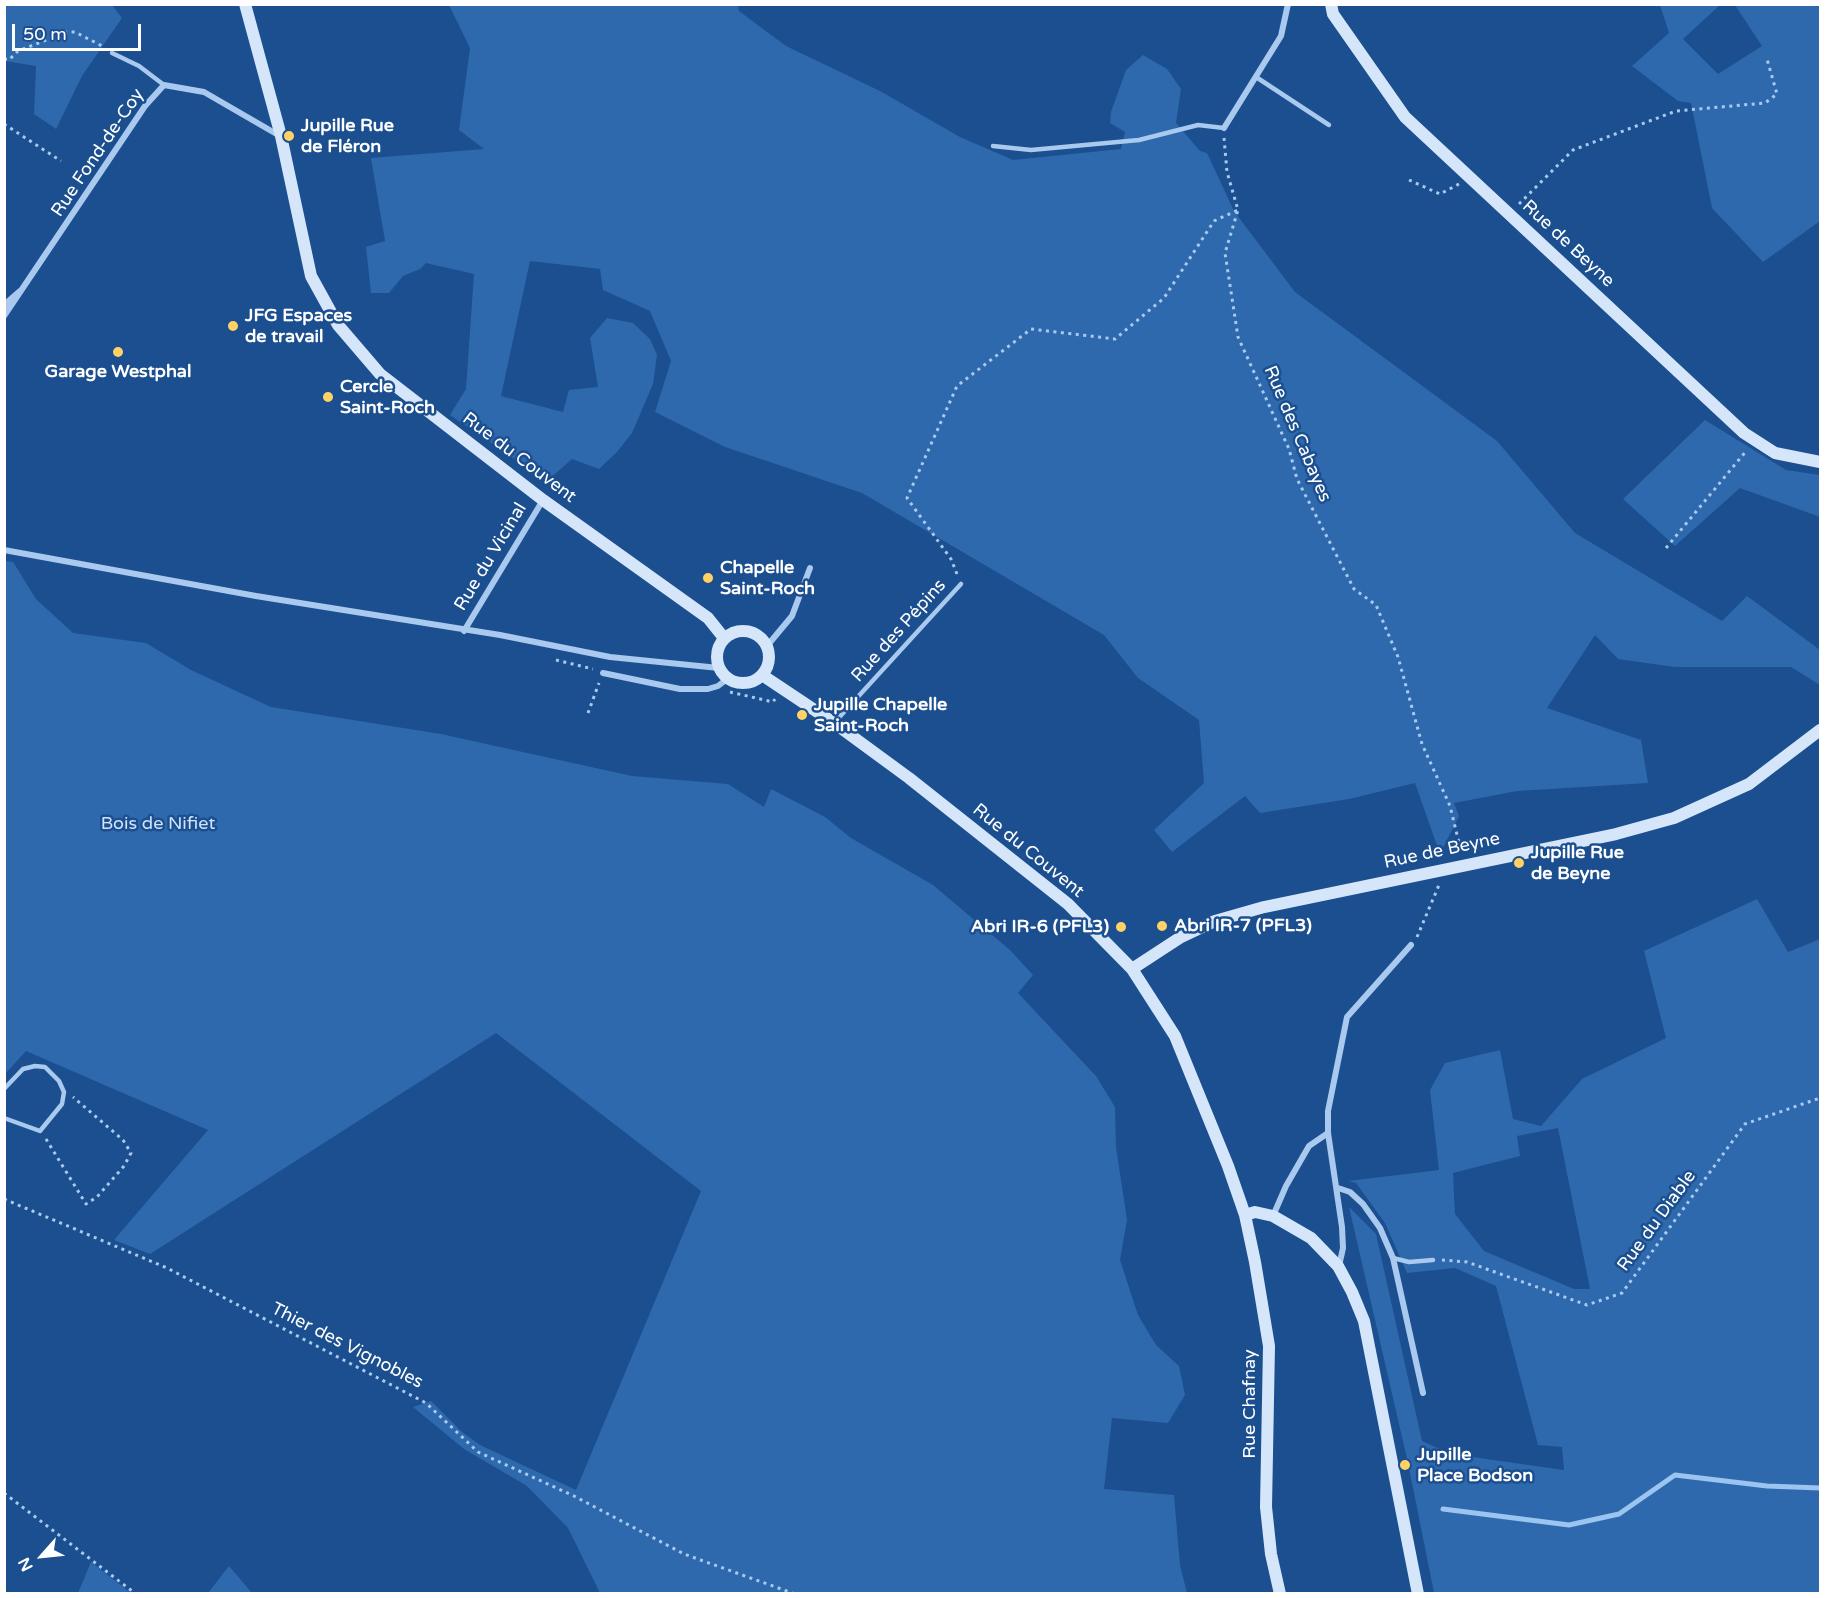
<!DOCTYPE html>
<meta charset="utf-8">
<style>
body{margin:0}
#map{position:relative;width:1825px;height:1598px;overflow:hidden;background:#1b4f8f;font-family:"Varela Round",sans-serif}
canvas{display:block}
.frame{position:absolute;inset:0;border:6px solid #fff;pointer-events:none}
.north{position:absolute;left:12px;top:1526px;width:60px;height:60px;-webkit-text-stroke:4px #1b4f8f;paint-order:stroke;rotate:243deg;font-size:16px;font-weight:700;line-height:24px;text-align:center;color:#fff}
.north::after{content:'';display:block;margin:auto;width:21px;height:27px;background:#fff;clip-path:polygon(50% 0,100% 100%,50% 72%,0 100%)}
.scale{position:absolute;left:12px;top:24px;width:129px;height:27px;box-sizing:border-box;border:3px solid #fff;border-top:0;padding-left:8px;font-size:18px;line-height:21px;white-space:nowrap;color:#fff;-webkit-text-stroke:4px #1b4f8f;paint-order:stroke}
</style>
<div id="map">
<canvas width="1825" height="1598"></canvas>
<div class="frame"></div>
<div class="north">N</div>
<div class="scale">50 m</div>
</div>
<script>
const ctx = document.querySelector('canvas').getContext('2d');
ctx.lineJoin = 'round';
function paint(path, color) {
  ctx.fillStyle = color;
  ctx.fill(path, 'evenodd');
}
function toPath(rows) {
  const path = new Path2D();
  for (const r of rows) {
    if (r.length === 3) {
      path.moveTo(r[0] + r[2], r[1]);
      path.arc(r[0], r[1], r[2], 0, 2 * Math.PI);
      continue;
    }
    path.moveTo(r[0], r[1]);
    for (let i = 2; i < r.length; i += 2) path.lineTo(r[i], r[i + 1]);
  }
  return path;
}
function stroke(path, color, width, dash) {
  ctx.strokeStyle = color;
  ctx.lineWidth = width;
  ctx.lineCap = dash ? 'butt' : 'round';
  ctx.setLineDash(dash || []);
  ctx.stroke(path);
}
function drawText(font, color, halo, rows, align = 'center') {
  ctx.font = font + ' "Varela Round",sans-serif';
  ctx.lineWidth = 5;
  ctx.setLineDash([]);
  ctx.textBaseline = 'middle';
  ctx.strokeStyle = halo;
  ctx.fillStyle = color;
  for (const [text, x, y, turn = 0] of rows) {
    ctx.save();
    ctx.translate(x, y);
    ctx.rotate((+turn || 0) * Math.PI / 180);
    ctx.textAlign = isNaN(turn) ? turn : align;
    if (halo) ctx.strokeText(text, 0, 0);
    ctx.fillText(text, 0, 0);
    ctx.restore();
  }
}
paint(toPath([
 [4,5,112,5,122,18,82,76,56,129,34,114,36,66,5,61],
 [449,5,738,5,739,11,786,46,880,91,960,137,1013,160,1121,149,1125,132,1110,123,1111,112,1126,70,1143,55,1167,69,1181,89,1176,123,1200,151,1207,153,1234,211,1295,292,1497,441,1575,533,1722,621,1747,596,1820,650,1820,685,1791,667,1675,667,1618,659,1595,635,1547,708,1641,740,1648,783,1517,791,1454,803,1459,816,1440,854,1415,783,1349,799,1260,813,1245,796,1172,852,1154,830,1204,783,1199,720,1138,678,1104,635,862,493,725,447,655,412,671,361,650,311,603,290,600,269,530,261,501,396,563,412,569,390,598,387,590,338,607,318,633,323,650,339,657,355,653,384,632,433,617,452,599,469,572,459,547,481,450,415,466,389,474,274,426,263,420,269,403,276,389,293,371,293,366,247,385,241,371,158,484,149,459,130,470,48],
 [1660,5,1720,5,1683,39,1718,74,1762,46,1735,5,1820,5,1820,221,1763,262,1712,208,1691,103,1678,101,1632,66,1669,33],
 [1705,420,1786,470,1820,475,1820,517,1740,488,1675,546,1623,499],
 [5,561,13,562,36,599,73,633,146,643,191,670,271,707,441,734,632,776,728,784,764,807,771,789,825,817,851,838,933,885,1010,950,1033,975,1018,993,1096,1076,1115,1107,1116,1147,1127,1220,1120,1260,1138,1315,1156,1345,1179,1366,1185,1395,1168,1423,1112,1418,1104,1489,1174,1495,1180,1565,1187,1593,600,1593,568,1528,527,1486,464,1449,413,1407,431,1401,462,1432,480,1445,576,1490,701,1191,496,1033,150,1254,114,1240,208,1130,26,1051,5,1074],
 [1757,899,1788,952,1820,939,1820,1593,1434,1593,1408,1463,1349,1207,1376,1234,1422,1441,1451,1454,1564,1470,1562,1447,1538,1445,1496,1286,1455,1268,1407,1273,1385,1223,1356,1183,1348,1181,1439,1170,1430,1090,1445,1063,1500,1050,1513,1119,1541,1126,1582,1079,1666,1038,1644,951],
 [1558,1128,1590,1289,1574,1289,1484,1251,1455,1214,1453,1173,1520,1156,1517,1136],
 [91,1562,131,1593,78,1593],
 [229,1566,252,1593,208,1593]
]), '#2e69ad');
stroke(toPath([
 [1443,1509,1569,1525,1619,1514,1675,1475,1767,1486,1820,1488]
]), '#9cc4f0', 5);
stroke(toPath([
 [4,59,9,60,18,51,67,32,75,32,104,47],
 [4,124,61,161],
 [1224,138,1227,172,1238,210,1225,253,1238,337,1289,449,1297,479,1354,589,1376,605,1398,657,1422,744,1450,806,1461,851],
 [1409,180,1440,194,1459,184],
 [1519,204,1573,150,1676,111,1765,103,1777,94,1767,59],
 [1666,548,1747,450],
 [957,574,951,559,907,498,957,386,1031,329,1115,339,1164,298,1214,221,1238,210],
 [556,660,593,669],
 [730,692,773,702,775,699],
 [588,713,599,683],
 [1417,937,1439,885],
 [46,1139,86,1204,97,1197,124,1166,131,1153,123,1140,73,1097],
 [4,1199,167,1268,426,1403,478,1452,574,1496,684,1554,795,1594],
 [1442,1260,1467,1262,1587,1305,1622,1293,1745,1124,1820,1098],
 [4,1493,136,1594]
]), '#a9c9ee', 3, [3, 4.5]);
stroke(toPath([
 [112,53,139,66,164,85],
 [1256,77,1329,125],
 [993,146,1031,150,1139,140,1198,125,1224,128],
 [834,723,961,584],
 [4,1089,23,1069,35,1066,45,1067,59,1081,64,1092,62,1104,40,1131,4,1118],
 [1393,1258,1409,1262,1433,1260]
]), '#a9c9ee', 4.5);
stroke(toPath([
 [1224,128,1281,36,1288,4],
 [4,305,20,291],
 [4,316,145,106,164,85,204,92,280,136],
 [4,550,256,596,500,635,610,657,719,668],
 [464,631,543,500],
 [767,646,792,616,810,568],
 [603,673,680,689,708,689,718,686,727,679],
 [1338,1188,1350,1192,1363,1204,1380,1228,1393,1258,1423,1393],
 [1273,1216,1286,1186,1309,1146,1328,1133],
 [1339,1266,1343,1248,1342,1227,1328,1133,1328,1111,1347,1017,1411,945]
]), '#a9c9ee', 6);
stroke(toPath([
 [245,4,281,136,311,276,338,325,380,374,543,500,708,618,724,638],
 [1331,4,1333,14,1405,117,1744,433,1775,453,1820,462],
 [743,657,26],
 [762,675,834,723,909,778,1068,904,1132,969,1175,1036,1228,1166,1245,1215,1255,1262,1269,1346,1266,1507,1271,1554,1280,1594],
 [1132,969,1181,937,1215,921,1264,907,1616,834,1674,818,1749,784,1820,730],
 [1245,1215,1255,1212,1273,1216,1311,1238,1338,1266,1352,1292,1364,1321,1418,1594]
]), '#d6e6fa', 12);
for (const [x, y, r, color] of [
 [289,136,6,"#ffd166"],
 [233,326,6,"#ffd166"],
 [118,352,6,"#ffd166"],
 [328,397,6,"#ffd166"],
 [708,578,6,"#ffd166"],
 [802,715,6,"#ffd166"],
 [1519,863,6,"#ffd166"],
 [1162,926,6,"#ffd166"],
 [1121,927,6,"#ffd166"],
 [1405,1465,6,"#ffd166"]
]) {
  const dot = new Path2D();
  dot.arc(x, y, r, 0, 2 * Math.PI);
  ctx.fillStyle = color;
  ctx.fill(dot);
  stroke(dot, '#1b4f8f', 2);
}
drawText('bold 18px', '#fff', '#1b4f8f', [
 ["Jupille Rue",301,126],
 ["de Fléron",301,147],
 ["JFG Espaces",245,316],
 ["de travail",245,337],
 ["Garage Westphal",118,372,"center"],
 ["Cercle",340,387],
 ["Saint-Roch",340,408],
 ["Chapelle",720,568],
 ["Saint-Roch",720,589],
 ["Jupille Chapelle",814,705],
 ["Saint-Roch",814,726],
 ["Jupille Rue",1531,853],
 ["de Beyne",1531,874],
 ["Abri IR-7 (PFL3)",1174,926],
 ["Abri IR-6 (PFL3)",1109,927,"right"],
 ["Jupille",1417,1455],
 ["Place Bodson",1417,1476]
], 'left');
drawText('18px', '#fff', '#1b4f8f', [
 ["Rue Fond-de-Coy",98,153,-56],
 ["Rue de Beyne",1568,244,43],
 ["Rue des Cabayes",1297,434,67],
 ["Rue du Couvent",519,458,37],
 ["Rue du Vicinal",491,557,-59],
 ["Rue des Pépins",899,631,-48],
 ["Rue du Couvent",1028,851,39],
 ["Rue de Beyne",1442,851,-12],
 ["Rue du Diable",1657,1221,-54],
 ["Thier des Vignobles",347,1346,27],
 ["Rue Chafnay",1250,1404,-90]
]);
drawText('18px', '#cfe3fa', '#1b4f8f', [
 ["Bois de Nifiet",158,824]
]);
</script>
